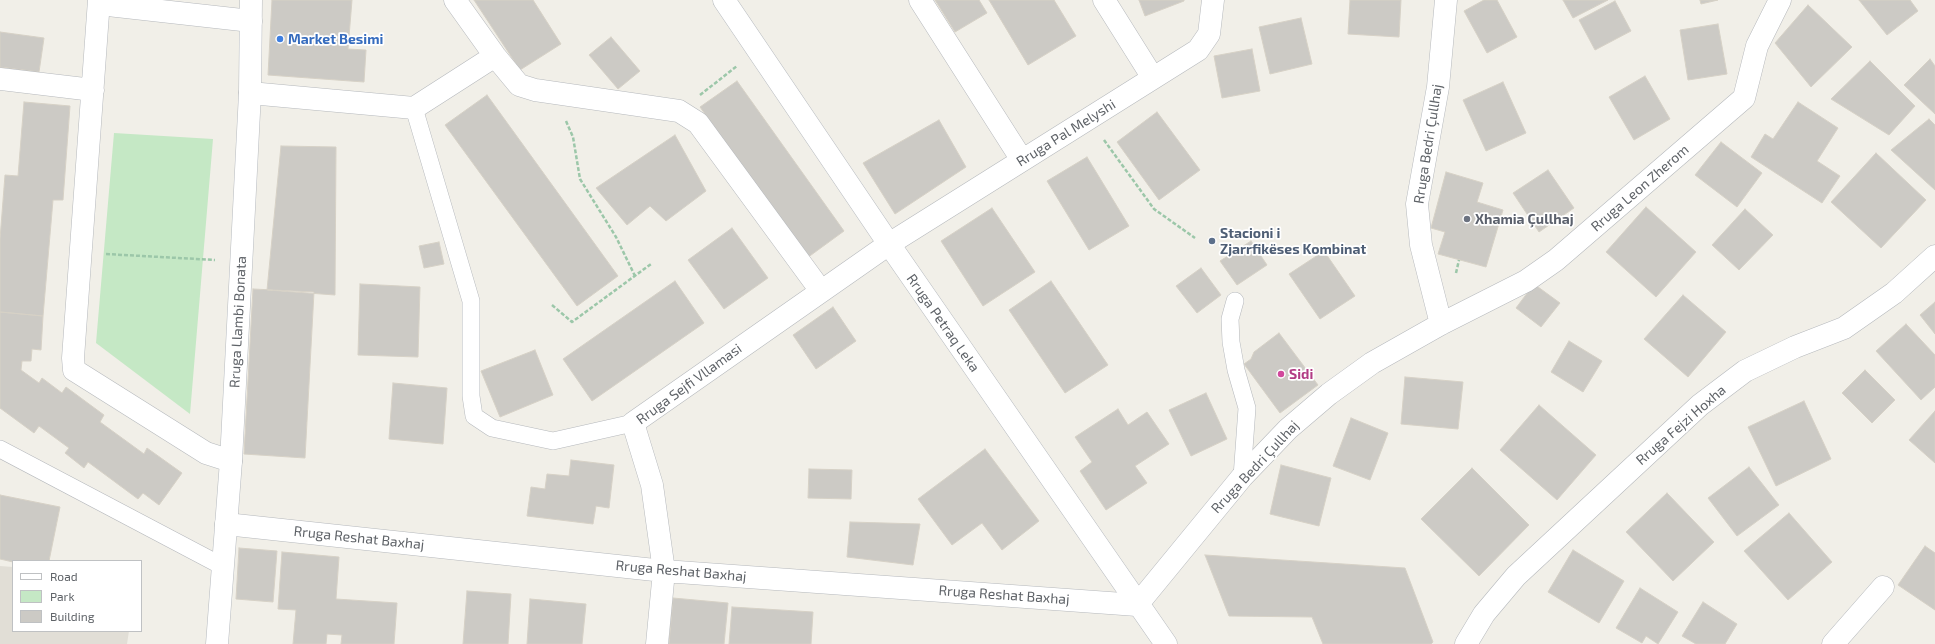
<!DOCTYPE html>
<meta charset="utf-8">
<style>
body{margin:0}
#map{position:relative;width:1935px;height:644px;overflow:hidden;background:#f1efe8;font-family:"Exo 2",sans-serif}
canvas{display:block}
.legend{position:absolute;left:12px;top:560px;width:130px;height:72px;box-sizing:border-box;background:#fff;border:1px solid #bfc1c3;margin:0;padding:5px 7px;list-style:none;font-size:12px;color:#5f6368}
.legend li{display:flex;align-items:center;gap:8px;height:20px}
.legend b{width:20px;border:1px solid #bfc1c3}
</style>
<div id="map">
<canvas width="1935" height="644"></canvas>
<ul class="legend">
<li><b style="height:5px;background:#fff"></b>Road</li>
<li><b style="height:11px;background:#c5e8c5"></b>Park</li>
<li><b style="height:11px;background:#cccac5"></b>Building</li>
</ul>
</div>
<script>
const ctx = document.querySelector('canvas').getContext('2d');
ctx.lineJoin = 'round';
function paint(path, color) {
  ctx.fillStyle = color;
  ctx.fill(path, 'evenodd');
}
function toPath(rows) {
  const path = new Path2D();
  for (const r of rows) {
    path.moveTo(r[0], r[1]);
    for (let i = 2; i < r.length; i += 2) path.lineTo(r[i], r[i + 1]);
  }
  return path;
}
function stroke(path, color, width, dash) {
  ctx.strokeStyle = color;
  ctx.lineWidth = width;
  ctx.lineCap = dash ? 'butt' : 'round';
  ctx.setLineDash(dash || []);
  ctx.stroke(path);
}
function drawText(font, color, halo, rows, align = 'center') {
  ctx.font = font + ' "Exo 2",sans-serif';
  ctx.lineWidth = 3.5;
  ctx.setLineDash([]);
  ctx.textBaseline = 'middle';
  ctx.strokeStyle = halo;
  ctx.fillStyle = color;
  for (const [text, x, y, turn = 0] of rows) {
    ctx.save();
    ctx.translate(x, y);
    ctx.rotate((+turn || 0) * Math.PI / 180);
    ctx.textAlign = isNaN(turn) ? turn : align;
    if (halo) ctx.strokeText(text, 0, 0);
    ctx.fillText(text, 0, 0);
    ctx.restore();
  }
}
paint(toPath([
 [0,566,13,567,13,631,129,631,127,644,0,644]
]), '#e1ded6');
paint(toPath([
 [114,133,213,139,190,414,96,343]
]), '#c5e8c5');
const building = toPath([
 [272,0,352,0,348,49,366,50,364,82,268,75,272,0],
 [474,0,533,0,561,44,520,70,474,0],
 [935,0,979,0,987,13,955,32,935,0],
 [989,0,1054,0,1076,36,1028,65,989,0],
 [1139,0,1184,0,1184,1,1145,16,1139,0],
 [1350,0,1401,0,1399,37,1348,34,1350,0],
 [1484,0,1497,0,1517,37,1487,53,1464,11,1484,0],
 [1563,0,1608,0,1573,18,1563,0],
 [1700,0,1718,0,1701,4,1700,0],
 [1859,0,1910,0,1918,11,1887,35,1859,0],
 [1615,1,1631,31,1595,50,1579,20,1615,1],
 [1808,5,1852,47,1811,87,1775,43,1808,5],
 [1301,18,1312,64,1270,74,1259,27,1301,18],
 [1718,24,1727,74,1688,80,1680,30,1718,24],
 [0,32,44,38,39,72,0,67,0,32],
 [611,37,640,71,618,89,589,55,611,37],
 [1252,49,1260,91,1222,98,1214,56,1252,49],
 [1930,59,1935,66,1935,114,1904,85,1930,59],
 [1870,61,1915,106,1889,135,1831,99,1870,61],
 [1645,76,1670,119,1634,140,1609,97,1645,76],
 [737,81,844,231,807,258,700,107,737,81],
 [1503,82,1526,133,1486,151,1463,100,1503,82],
 [487,95,618,276,577,306,445,125,487,95],
 [24,102,70,106,63,200,53,200,43,316,0,312,0,239,5,175,18,176,24,102],
 [1798,102,1838,128,1817,161,1840,176,1822,203,1751,157,1765,134,1773,139,1798,102],
 [1157,112,1200,170,1159,200,1117,142,1157,112],
 [1929,119,1935,125,1935,190,1891,150,1929,119],
 [939,120,966,167,895,214,863,163,939,120],
 [675,135,706,191,666,221,650,206,627,225,596,188,675,135],
 [1721,142,1762,173,1737,207,1695,175,1721,142],
 [281,146,336,147,335,295,267,290,281,146],
 [1876,153,1926,200,1881,248,1831,202,1876,153],
 [1087,157,1129,226,1089,250,1047,181,1087,157],
 [1548,170,1574,208,1539,232,1513,193,1548,170],
 [1446,172,1483,183,1477,202,1503,210,1486,267,1438,254,1445,232,1431,228,1446,172],
 [1646,207,1696,252,1656,297,1606,252,1646,207],
 [992,208,1035,272,983,306,941,241,992,208],
 [1745,209,1773,235,1739,270,1712,245,1745,209],
 [732,228,768,278,724,309,688,260,732,228],
 [1251,241,1267,265,1237,285,1220,261,1251,241],
 [439,242,444,264,424,268,419,246,439,242],
 [1324,251,1355,296,1320,319,1289,274,1324,251],
 [1201,268,1221,295,1197,313,1176,286,1201,268],
 [675,281,704,323,592,401,563,359,675,281],
 [1051,281,1108,365,1065,393,1009,310,1051,281],
 [360,284,420,287,418,357,358,355,360,284],
 [1534,284,1560,303,1541,327,1516,308,1534,284],
 [253,289,314,292,305,458,244,454,253,289],
 [1683,295,1726,332,1688,377,1644,339,1683,295],
 [1935,302,1935,334,1920,315,1935,302],
 [833,307,856,341,816,369,793,335,833,307],
 [0,312,43,316,41,350,32,349,31,361,22,361,21,370,39,383,42,378,62,393,66,387,104,415,100,422,144,454,147,448,182,473,159,505,143,493,138,499,88,462,84,468,65,453,69,448,39,426,34,433,0,408,0,312],
 [1906,324,1935,355,1935,387,1921,400,1876,351,1906,324],
 [1279,333,1318,385,1280,413,1244,364,1251,359,1254,352,1279,333],
 [1569,341,1602,361,1583,392,1551,372,1569,341],
 [535,350,553,395,500,417,481,371,535,350],
 [1865,370,1895,400,1872,423,1842,393,1865,370],
 [1405,377,1463,382,1458,429,1401,424,1405,377],
 [393,383,447,388,443,444,389,439,393,383],
 [1206,393,1227,439,1191,456,1169,410,1206,393],
 [1804,401,1831,459,1776,486,1748,427,1804,401],
 [1539,405,1596,455,1557,500,1500,450,1539,405],
 [1118,409,1128,425,1147,412,1169,444,1135,466,1147,483,1106,510,1080,471,1092,462,1075,437,1118,409],
 [1935,411,1935,463,1909,440,1935,411],
 [1351,418,1388,433,1370,480,1333,466,1351,418],
 [985,449,1039,521,1002,550,982,523,952,545,918,499,985,449],
 [571,460,614,465,609,508,596,506,593,524,527,516,531,487,545,489,547,474,569,476,571,460],
 [1281,465,1331,478,1319,526,1270,514,1281,465],
 [1749,467,1779,505,1737,536,1708,498,1749,467],
 [1472,468,1529,525,1479,576,1421,519,1472,468],
 [809,469,852,470,851,499,808,498,809,469],
 [1667,493,1714,542,1673,581,1626,532,1667,493],
 [0,495,60,507,49,561,13,562,0,559,0,495],
 [1789,513,1832,562,1788,600,1744,551,1789,513],
 [850,522,920,524,913,565,847,557,850,522],
 [1925,546,1935,553,1935,610,1898,585,1925,546],
 [239,548,277,551,273,602,236,599,239,548],
 [1573,550,1624,581,1599,623,1548,592,1573,550],
 [282,552,339,557,336,599,397,603,394,644,341,644,342,635,327,634,326,644,293,644,296,610,278,609,282,552],
 [1205,555,1405,568,1433,642,1431,644,1323,644,1312,617,1229,616,1205,555],
 [1640,588,1678,612,1658,644,1646,636,1642,643,1616,628,1640,588],
 [467,591,511,594,508,644,463,644,467,591],
 [673,598,728,603,724,644,669,644,673,598],
 [530,599,586,604,582,644,527,644,530,599],
 [1703,602,1737,624,1725,644,1696,644,1682,636,1703,602],
 [732,607,813,612,811,644,729,644,732,607]
]);
paint(building, '#cccac5');
stroke(building, '#d6d1c6', 1);
const lane = toPath([
 [414,108,471,301,471,396,474,416,492,428,553,441,633,423],
 [1235,301,1230,319,1231,342,1236,370,1247,408,1242,477],
 [0,449,222,566]
]);
const street = toPath([
 [99,0,73,358,74,370,206,453,231,461],
 [455,0,495,56,519,85,535,90,679,111,698,123,821,291],
 [920,0,1022,160],
 [1104,0,1153,78],
 [99,4,251,21],
 [0,79,93,90],
 [250,93,414,108,495,56],
 [1441,324,1421,245,1417,204,1438,87,1446,0],
 [226,524,664,571,1137,605,1242,477,1288,429,1329,394,1372,363,1441,324,1526,281,1556,260,1744,98,1757,46,1780,0],
 [657,644,664,571,652,485,633,423,889,244,1198,50,1209,34,1213,0],
 [1466,644,1484,614,1516,576,1700,405,1745,371,1795,347,1844,328,1894,293,1935,256],
 [1833,644,1883,587]
]);
const secondary = toPath([
 [724,0,889,244,1166,644],
 [217,644,231,461,250,93,251,0]
]);
stroke(lane, '#b5b8bc', 18);
stroke(street, '#b5b8bc', 23);
stroke(secondary, '#b6babf', 23);
stroke(toPath([
 [700,95,737,66],
 [566,121,573,137,580,179,616,237,635,276],
 [1104,140,1154,209,1195,238],
 [106,254,215,260],
 [1456,273,1459,260],
 [552,305,572,322,651,264]
]), '#9cc7a9', 2.5, [4, 2]);
stroke(lane, '#fff', 17);
stroke(street, '#fff', 22);
stroke(secondary, '#fff', 22);
for (const [x, y, r, color] of [
 [280,39,4,"#3f7fe0"],
 [1467,219,4,"#6b7280"],
 [1212,241,4,"#5c6f8a"],
 [1281,374,4,"#d1479c"]
]) {
  const dot = new Path2D();
  dot.arc(x, y, r, 0, 2 * Math.PI);
  ctx.fillStyle = color;
  ctx.fill(dot);
  stroke(dot, '#fff', 1.5);
}
drawText('bold 14px', '#366cbe', '#fff', [
 ["Market Besimi",288,39]
], 'left');
drawText('14px', '#5f6368', '#fff', [
 ["Rruga Pal Melyshi",1066,133,-32],
 ["Rruga Bedri Çullhaj",1428,144,-81],
 ["Rruga Leon Zherom",1640,188,-41],
 ["Rruga Llambi Bonata",238,322,-87],
 ["Rruga Petraq Leka",943,323,55],
 ["Rruga Sejfi Vllamasi",689,384,-36],
 ["Rruga Fejzi Hoxha",1681,425,-41],
 ["Rruga Bedri Çullhaj",1255,467,-47],
 ["Rruga Reshat Baxhaj",359,538,6],
 ["Rruga Reshat Baxhaj",681,571,5],
 ["Rruga Reshat Baxhaj",1004,595,4]
]);
drawText('bold 14px', '#5b616d', '#fff', [
 ["Xhamia Çullhaj",1475,219]
], 'left');
drawText('bold 14px', '#4e5e75', '#fff', [
 ["Stacioni i",1220,233],
 ["Zjarrfikëses Kombinat",1220,249]
], 'left');
drawText('bold 14px', '#b23c85', '#fff', [
 ["Sidi",1289,374]
], 'left');
</script>
